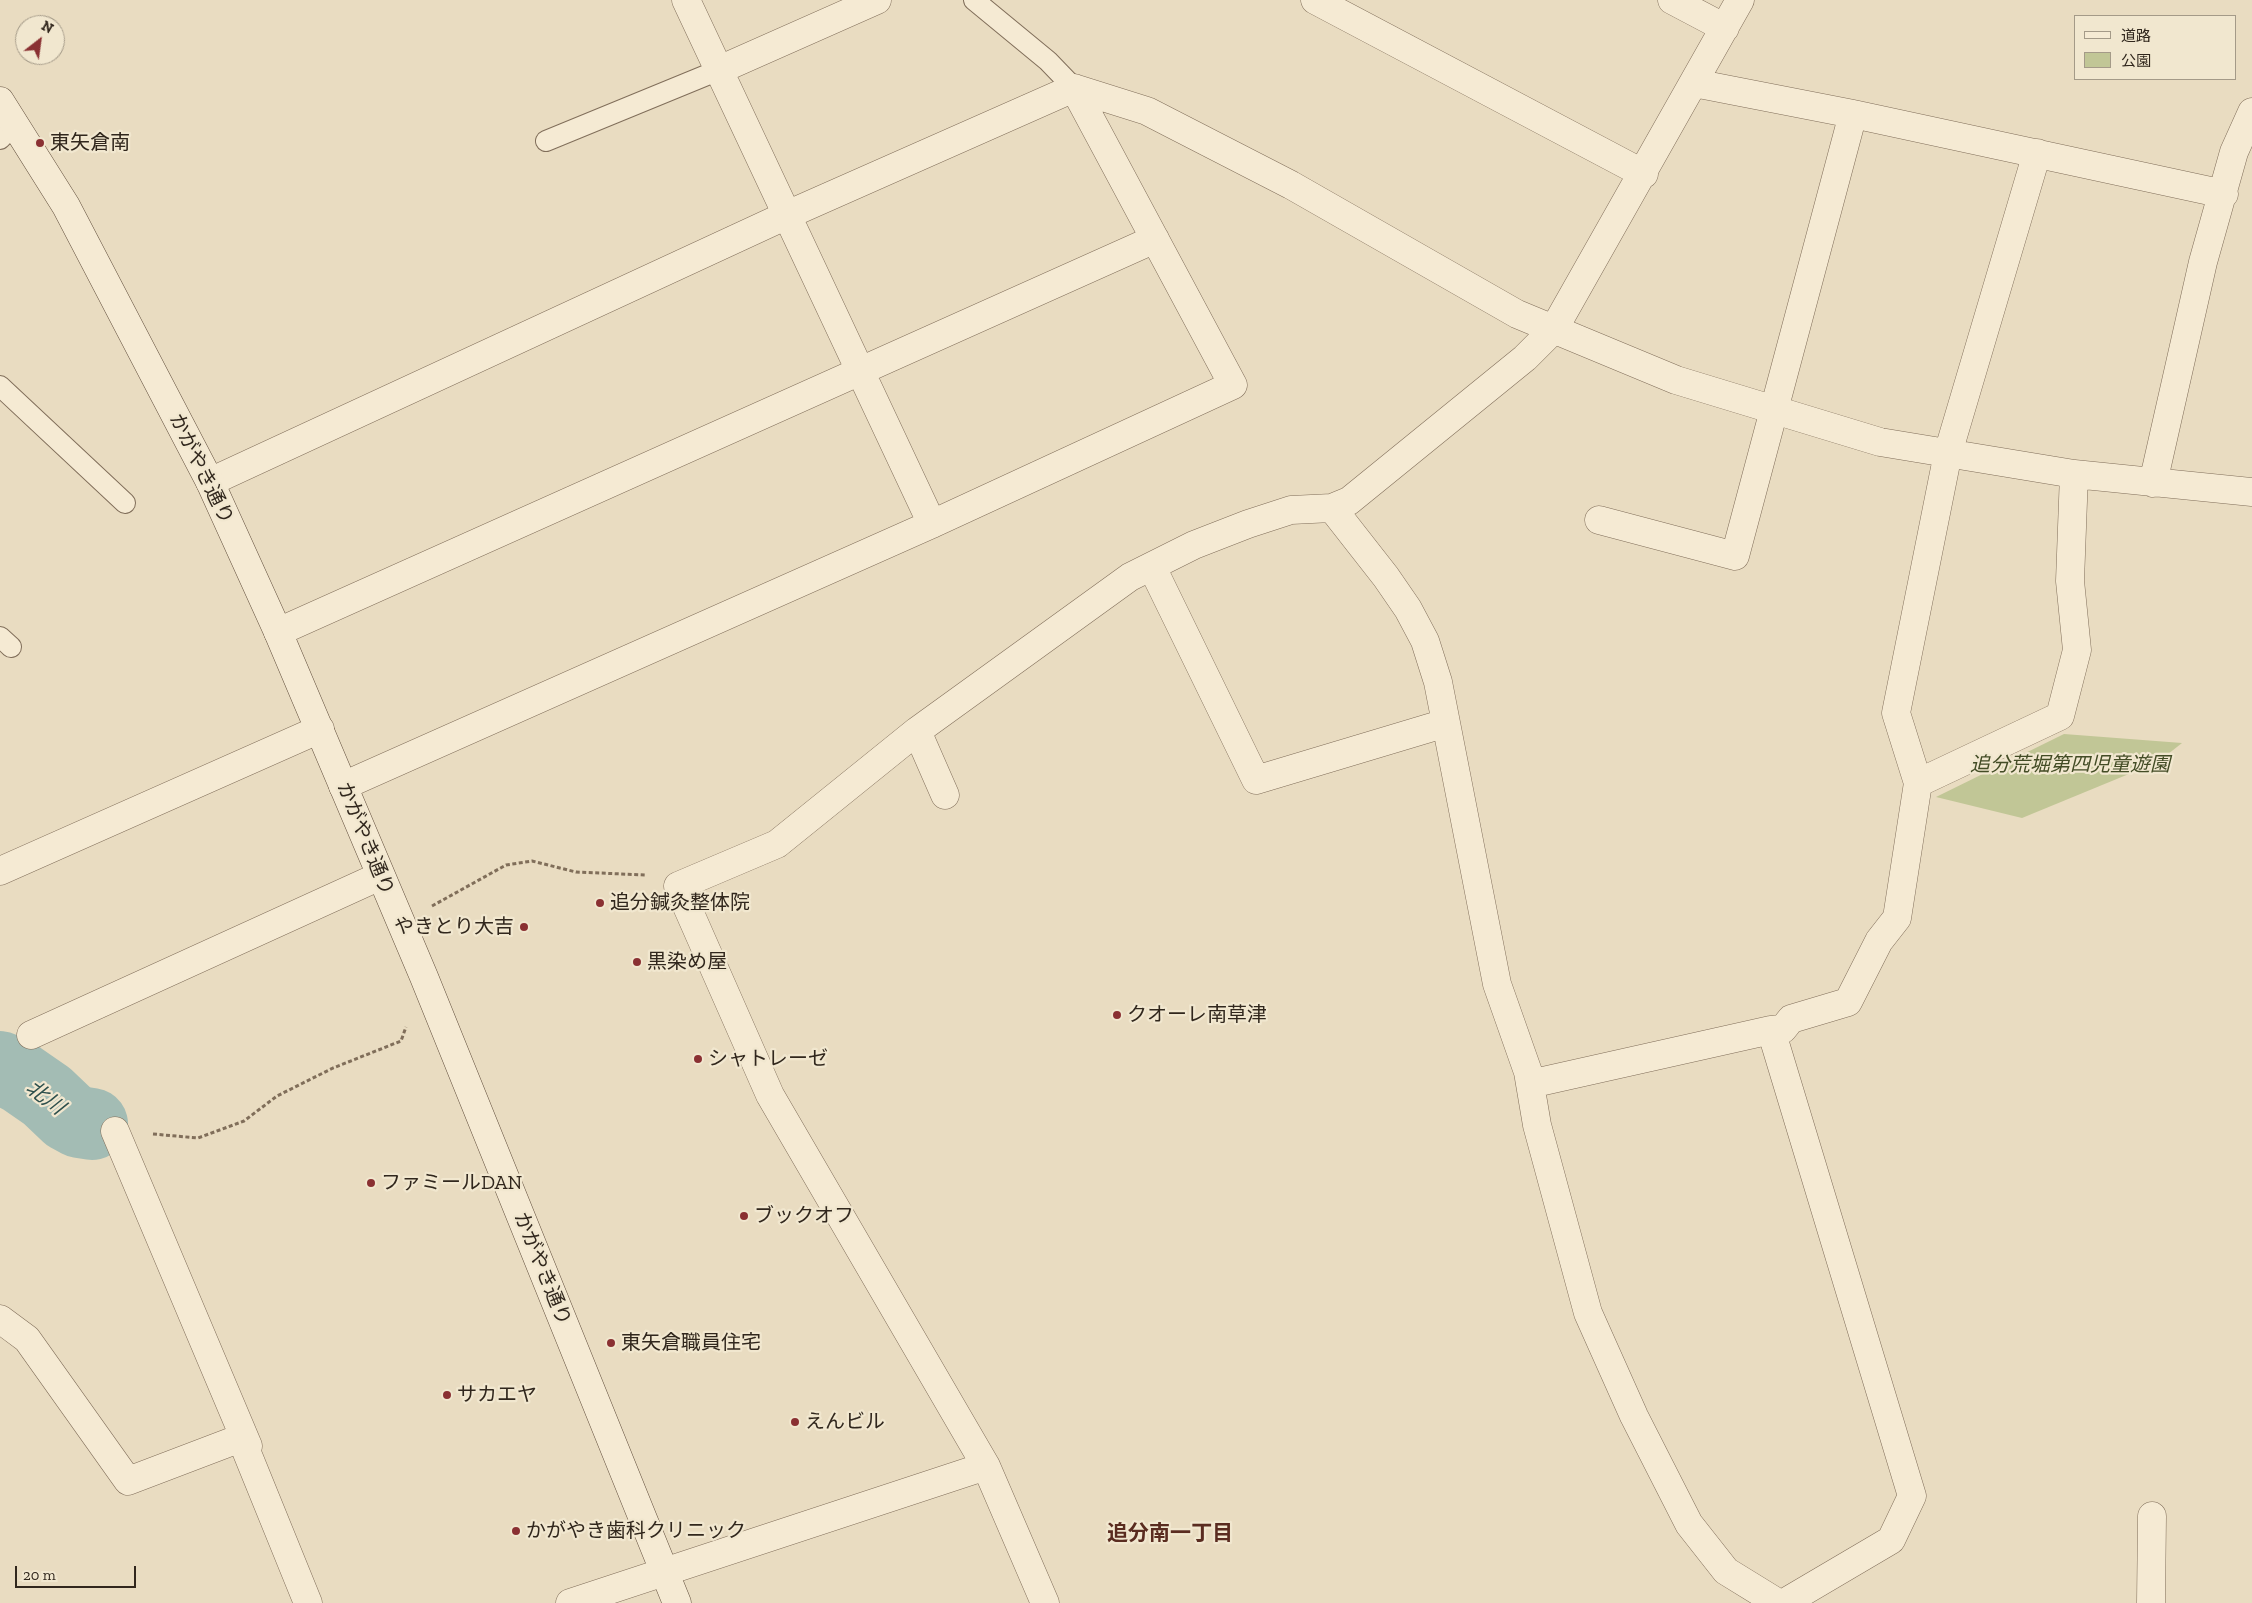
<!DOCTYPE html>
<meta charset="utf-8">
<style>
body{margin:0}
#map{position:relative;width:2252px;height:1603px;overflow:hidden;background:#e9dcc1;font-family:"Zilla Slab","Noto Sans JP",serif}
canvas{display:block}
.legend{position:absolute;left:2074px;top:15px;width:162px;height:65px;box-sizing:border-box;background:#f1e7cf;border:1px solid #a49a88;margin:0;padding:6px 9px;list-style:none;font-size:15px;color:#31271d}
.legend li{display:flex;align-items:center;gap:10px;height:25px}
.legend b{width:25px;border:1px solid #a49a88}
.north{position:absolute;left:15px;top:15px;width:50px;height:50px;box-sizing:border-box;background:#f1e7cf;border:1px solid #a49a88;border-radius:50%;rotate:30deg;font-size:14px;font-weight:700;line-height:20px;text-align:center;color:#31271d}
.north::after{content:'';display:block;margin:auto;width:18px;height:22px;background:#8a3032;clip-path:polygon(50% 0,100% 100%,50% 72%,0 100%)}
.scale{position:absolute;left:15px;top:1566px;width:121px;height:22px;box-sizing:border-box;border:2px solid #31271d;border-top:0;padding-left:6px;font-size:15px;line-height:18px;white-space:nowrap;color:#31271d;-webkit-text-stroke:4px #f1e7cf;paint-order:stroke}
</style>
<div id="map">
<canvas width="2252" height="1603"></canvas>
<ul class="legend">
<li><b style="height:6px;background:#f5ead3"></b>道路</li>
<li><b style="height:14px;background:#c1c696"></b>公園</li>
</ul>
<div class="north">N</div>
<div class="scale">20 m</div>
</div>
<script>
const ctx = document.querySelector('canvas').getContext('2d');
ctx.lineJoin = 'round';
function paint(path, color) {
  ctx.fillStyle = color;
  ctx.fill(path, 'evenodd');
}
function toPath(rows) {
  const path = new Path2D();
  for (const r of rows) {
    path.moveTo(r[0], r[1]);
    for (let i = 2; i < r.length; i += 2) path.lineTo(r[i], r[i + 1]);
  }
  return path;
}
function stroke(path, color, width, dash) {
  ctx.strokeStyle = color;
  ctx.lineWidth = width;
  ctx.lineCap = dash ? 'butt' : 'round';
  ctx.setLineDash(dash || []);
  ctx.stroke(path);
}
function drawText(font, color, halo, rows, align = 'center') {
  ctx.font = font + ' "Zilla Slab","Noto Sans JP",serif';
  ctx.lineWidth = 4.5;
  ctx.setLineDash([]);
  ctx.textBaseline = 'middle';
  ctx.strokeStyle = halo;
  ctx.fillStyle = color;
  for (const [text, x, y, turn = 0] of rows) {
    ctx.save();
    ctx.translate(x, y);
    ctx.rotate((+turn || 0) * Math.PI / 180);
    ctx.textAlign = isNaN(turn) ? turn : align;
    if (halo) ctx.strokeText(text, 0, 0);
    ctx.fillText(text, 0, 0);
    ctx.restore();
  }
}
paint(toPath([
 [2064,734,2182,743,2158,762,2022,818,1936,797]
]), '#c1c696');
stroke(toPath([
 [0,1067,21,1078,47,1096,68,1116,79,1122,92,1124]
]), '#a3bcb4', 72);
const lane = toPath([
 [974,0,1048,61,1074,88],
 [0,139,16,123],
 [546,141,719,70],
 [0,386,125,503],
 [0,637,11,647]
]);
const street = toPath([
 [686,0,932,524],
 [1315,0,1644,174],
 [1672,0,1725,28],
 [719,70,877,0],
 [1694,83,1853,114,2224,194],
 [210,482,787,215,1074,88,1147,111,1291,185,1517,314,1676,380,1880,442,2074,474,2252,492],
 [2153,483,2203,262,2234,152,2252,112],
 [1332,508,1386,577,1408,609,1425,641,1438,682,1497,984,1528,1072,1537,1125,1588,1313,1634,1416,1689,1524,1726,1571,1778,1603],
 [1599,520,1735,556,1853,114],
 [1152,567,1256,780,1446,723],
 [278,632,1155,239],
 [917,731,945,795],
 [1918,783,2060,716,2077,650,2070,581,2074,474],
 [343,786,932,524,1233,385,1074,88],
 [0,871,320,729],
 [31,1035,380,876],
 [1530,1084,1771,1030],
 [115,1131,248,1446,241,1438],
 [0,1319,27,1339,128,1481,241,1438],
 [241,1438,308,1603],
 [570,1603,986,1466],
 [1045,1603,986,1466,770,1095,678,886,777,844,917,731,1130,577,1194,545,1248,524,1291,510,1332,508,1349,501,1525,358,1554,329,1740,0],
 [1784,1603,1891,1540,1912,1496,1771,1030,1783,1029,1791,1019,1848,1002,1879,941,1897,918,1918,783,1896,713,1948,453,2037,153],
 [2151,1603,2152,1516]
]);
const secondary = toPath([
 [0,101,66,206,210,482,278,632,424,977,677,1603]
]);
stroke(lane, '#806e5a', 22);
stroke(street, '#806e5a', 29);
stroke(secondary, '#624f3d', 29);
stroke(toPath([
 [432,906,506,865,532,861,576,872,645,875],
 [153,1134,198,1138,244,1121,277,1096,333,1068,401,1041,406,1027]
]), '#806e5a', 3, [4, 2.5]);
stroke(lane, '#f5ead3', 20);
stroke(street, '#f5ead3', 28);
stroke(secondary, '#f5ead3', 28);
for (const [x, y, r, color] of [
 [40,143,5,"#8a3032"],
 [600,903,5,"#8a3032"],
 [524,927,5,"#8a3032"],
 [637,962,5,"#8a3032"],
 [1117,1015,5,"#8a3032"],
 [698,1059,5,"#8a3032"],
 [371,1183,5,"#8a3032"],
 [744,1216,5,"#8a3032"],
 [611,1343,5,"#8a3032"],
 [447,1395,5,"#8a3032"],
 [795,1422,5,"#8a3032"],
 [516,1531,5,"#8a3032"]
]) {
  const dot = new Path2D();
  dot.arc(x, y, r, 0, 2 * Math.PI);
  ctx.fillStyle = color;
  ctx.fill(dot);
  stroke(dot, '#f1e7cf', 2);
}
drawText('20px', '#31271d', '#f1e7cf', [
 ["東矢倉南",50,143],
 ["追分鍼灸整体院",610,903],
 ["やきとり大吉",514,927,"right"],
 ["黒染め屋",647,962],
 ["クオーレ南草津",1127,1015],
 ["シャトレーゼ",708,1059],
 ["ファミールDAN",381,1183],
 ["ブックオフ",754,1216],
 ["東矢倉職員住宅",621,1343],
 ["サカエヤ",457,1395],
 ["えんビル",805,1422],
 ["かがやき歯科クリニック",526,1531]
], 'left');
drawText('20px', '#31271d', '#f1e7cf', [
 ["かがやき通り",201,469,64],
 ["かがやき通り",365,839,68],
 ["かがやき通り",542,1269,68]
]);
drawText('italic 20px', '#434c25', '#f1e7cf', [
 ["追分荒堀第四児童遊園",2070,765]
]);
drawText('italic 21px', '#2e504d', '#f1e7cf', [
 ["北川",45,1098,37]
]);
drawText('bold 21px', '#5a2c20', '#f1e7cf', [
 ["追分南一丁目",1170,1534]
]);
</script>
